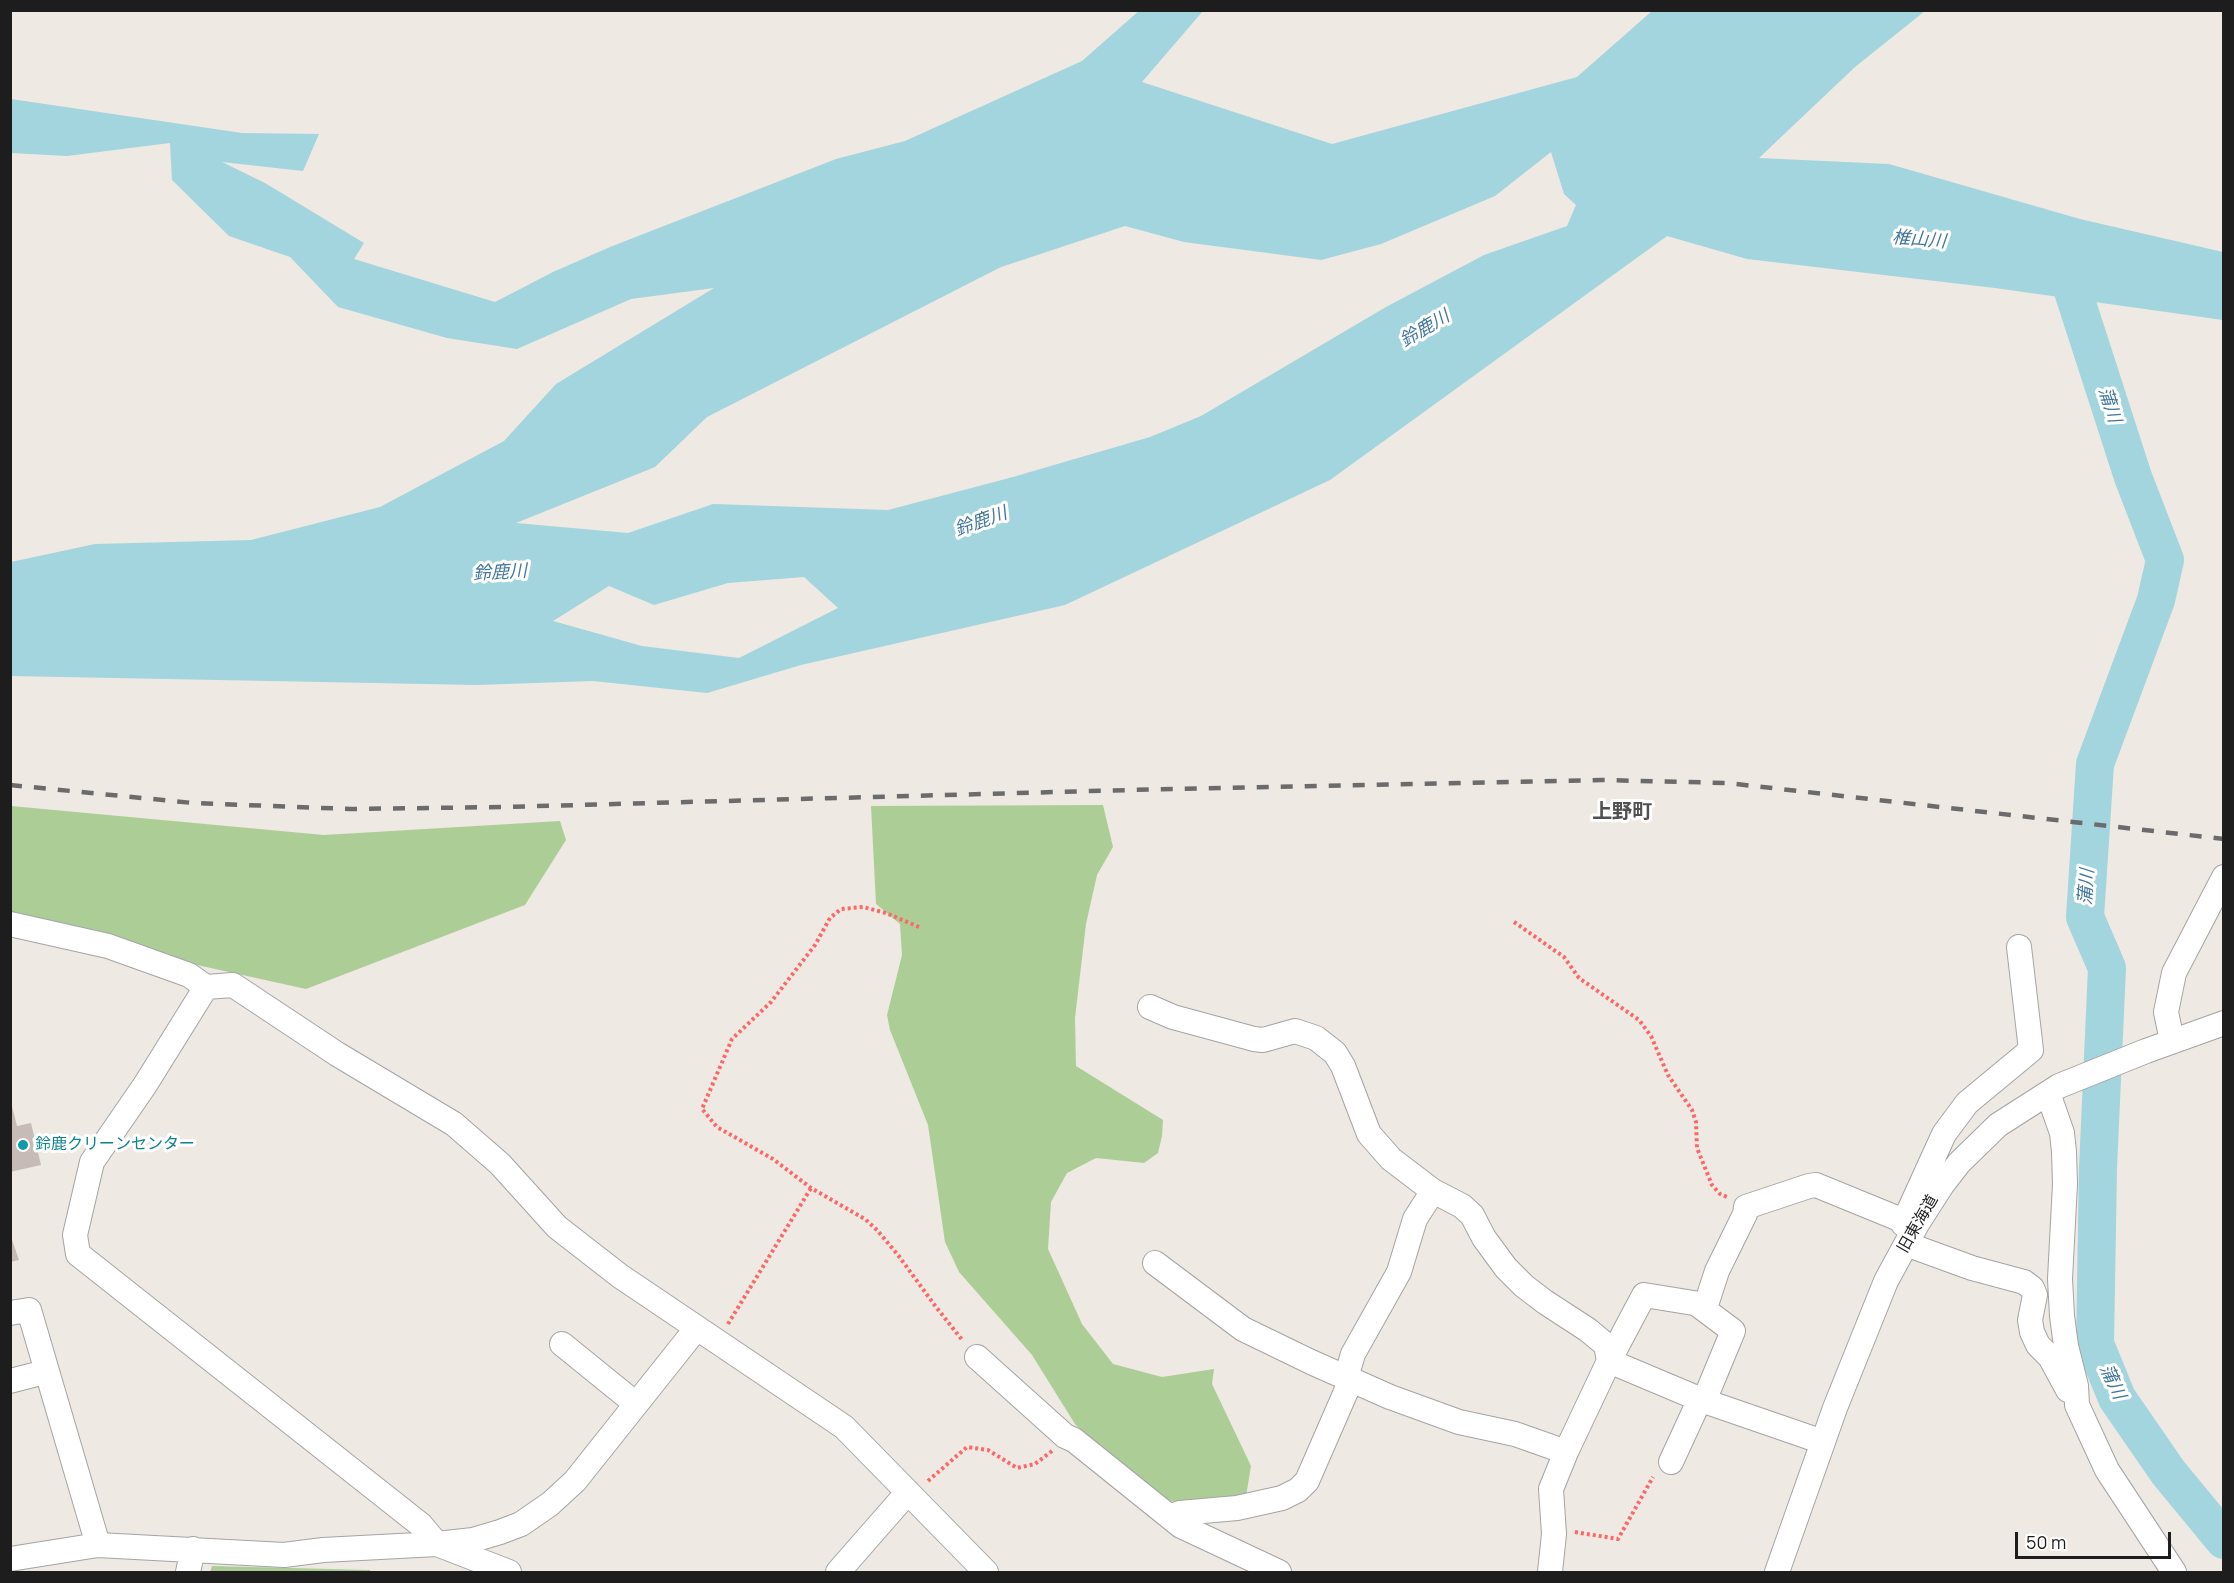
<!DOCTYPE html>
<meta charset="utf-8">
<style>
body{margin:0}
#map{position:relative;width:2234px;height:1583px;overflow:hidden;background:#eee9e2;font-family:Manrope,sans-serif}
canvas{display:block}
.frame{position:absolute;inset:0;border:12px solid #1d1d1d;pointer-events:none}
.scale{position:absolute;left:2015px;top:1532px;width:156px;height:27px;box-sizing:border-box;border:3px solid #1d1d1d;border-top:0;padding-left:8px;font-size:18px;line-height:21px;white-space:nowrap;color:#1d1d1d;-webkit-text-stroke:4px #fff;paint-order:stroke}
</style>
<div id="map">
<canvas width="2234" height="1583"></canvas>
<div class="frame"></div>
<div class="scale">50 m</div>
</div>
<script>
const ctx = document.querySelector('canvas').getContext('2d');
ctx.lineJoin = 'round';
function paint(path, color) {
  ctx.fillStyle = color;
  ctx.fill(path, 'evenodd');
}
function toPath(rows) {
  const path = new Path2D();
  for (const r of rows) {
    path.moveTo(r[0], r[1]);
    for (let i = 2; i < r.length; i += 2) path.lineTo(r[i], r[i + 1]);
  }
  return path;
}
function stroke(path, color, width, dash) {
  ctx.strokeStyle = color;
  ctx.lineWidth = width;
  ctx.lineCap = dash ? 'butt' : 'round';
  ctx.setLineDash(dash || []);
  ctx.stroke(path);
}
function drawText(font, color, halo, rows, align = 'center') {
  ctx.font = font + ' Manrope,"Noto Sans JP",sans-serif';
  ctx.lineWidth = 6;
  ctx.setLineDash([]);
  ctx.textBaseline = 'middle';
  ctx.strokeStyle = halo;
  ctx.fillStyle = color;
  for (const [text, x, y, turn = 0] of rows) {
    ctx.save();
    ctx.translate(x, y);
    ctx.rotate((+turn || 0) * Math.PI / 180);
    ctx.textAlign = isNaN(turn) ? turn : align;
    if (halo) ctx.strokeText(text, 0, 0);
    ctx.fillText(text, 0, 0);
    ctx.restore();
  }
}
paint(toPath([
 [1103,805,1113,847,1097,875,1086,924,1075,1018,1076,1066,1163,1120,1162,1136,1158,1153,1144,1163,1096,1158,1067,1173,1051,1202,1048,1249,1082,1324,1113,1364,1162,1377,1214,1369,1212,1384,1251,1466,1243,1515,1177,1504,1121,1474,1075,1424,1032,1355,959,1272,945,1242,928,1125,890,1030,887,1015,902,955,900,924,876,904,871,806],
 [11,806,324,835,560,821,566,840,525,905,306,989,11,924],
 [212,1566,370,1570,370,1572,210,1572]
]), '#acce96');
paint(toPath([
 [1140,10,1203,11,1142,82,1332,144,1577,77,1652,11,1925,11,1855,67,1759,158,1889,164,2080,219,2223,252,2223,320,1995,288,1747,259,1667,236,1330,480,1065,605,801,665,707,693,593,681,477,685,11,676,11,562,95,544,251,540,380,507,504,441,556,384,714,288,631,299,517,349,447,338,338,307,290,257,229,236,172,180,170,143,67,156,11,153,11,99,242,133,319,134,303,171,222,162,265,183,364,243,354,259,495,302,553,272,610,247,836,159,905,141,1082,61],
 [1551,152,1564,194,1576,205,1567,226,1484,255,1386,307,1201,416,1150,437,1013,477,888,510,713,504,628,533,516,523,655,467,707,417,1001,267,1125,226,1184,242,1321,260,1381,244,1495,196],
 [804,577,838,608,739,658,642,646,553,621,609,586,654,605,728,583]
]), '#a2d5dd');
stroke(toPath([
 [2061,254,2133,477,2165,560,2156,600,2095,764,2085,917,2107,968,2098,1168,2095,1344,2117,1398,2168,1472,2224,1540]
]), '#a2d5dd', 38);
paint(toPath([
 [11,1102,17,1126,31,1123,41,1165,10,1172],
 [10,1234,19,1260,10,1262]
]), '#c6bbb6');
const minor = toPath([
 [10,924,108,946,189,975,206,987],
 [1150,1007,1173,1017,1254,1039,1263,1040,1295,1031,1316,1038,1335,1053,1343,1066,1369,1134,1391,1159,1433,1191,1462,1206,1472,1215,1484,1238,1506,1268,1524,1286,1545,1302,1588,1330,1606,1345,1609,1361,1704,1401,1823,1442],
 [2172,1041,2166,1012,2174,973,2224,877],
 [2048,1093,2062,1133,2064,1152,2065,1184,2060,1279,2062,1316,2066,1346,2076,1386,2077,1405,2107,1470,2174,1572],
 [1903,1224,1944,1134,1967,1103,2031,1050,2019,947],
 [1906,1244,1972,1268,2024,1282,2032,1288,2035,1295,2030,1320,2032,1332,2038,1345,2050,1357,2068,1390],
 [1155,1263,1243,1329,1311,1362,1390,1397,1459,1422,1515,1434,1566,1452],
 [1697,1304,1733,1331,1704,1401],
 [10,1313,29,1310,98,1545],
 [562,1344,636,1404],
 [977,1357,1065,1436,1074,1440,1181,1526,1279,1572],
 [10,1381,45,1372],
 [1671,1462,1700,1399],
 [1170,1517,1180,1513,1237,1508,1282,1498,1298,1490,1307,1481,1351,1380,1348,1371,1353,1354,1399,1272,1415,1219,1433,1191],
 [10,1559,98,1545,284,1555,323,1550,437,1544,473,1540,500,1532,521,1524,550,1504,575,1481,696,1329],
 [188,1572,193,1549],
 [509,1572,437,1544,421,1525,78,1254,75,1235,92,1162,145,1085,206,987,233,985,337,1054,454,1124,500,1164,557,1227,620,1276,844,1427,986,1572],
 [838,1572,908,1492],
 [1550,1572,1554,1534,1551,1489,1566,1452,1609,1361,1644,1295,1706,1305,1717,1271,1745,1214,1746,1207,1809,1186,1816,1185,1904,1221],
 [1777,1572,1835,1408,1886,1281,1917,1224,1942,1185,1959,1163,1998,1125,2059,1086,2146,1051,2224,1023]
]);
stroke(minor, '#a4a4a4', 26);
stroke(toPath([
 [1514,922,1564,957,1579,978,1639,1020,1651,1036,1668,1075,1692,1110,1696,1122,1697,1148,1712,1185,1720,1194,1727,1197],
 [919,927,886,913,863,907,841,909,830,918,815,945,771,1002,732,1039,702,1109,717,1127,773,1159,811,1188,865,1219,877,1230,898,1255,936,1307,963,1341],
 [728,1324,811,1188],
 [928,1481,967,1447,988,1450,1017,1468,1035,1464,1052,1451],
 [1575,1532,1618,1539,1653,1477]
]), '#fc6866', 4, [3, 3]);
stroke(minor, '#fff', 24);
stroke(toPath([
 [10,785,193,803,350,809,504,807,1130,790,1601,780,1727,783,2224,839]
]), '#6b6b6b', 4.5, [12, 12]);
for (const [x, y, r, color] of [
 [23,1145,6,"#0f9aa8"]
]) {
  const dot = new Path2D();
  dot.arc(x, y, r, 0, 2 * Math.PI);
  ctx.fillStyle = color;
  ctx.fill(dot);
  stroke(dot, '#fff', 2);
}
drawText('16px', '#0d838f', '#fff', [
 ["鈴鹿クリーンセンター",35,1145]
], 'left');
drawText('16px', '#1d1d1d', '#fff', [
 ["旧東海道",1918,1224,-60]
]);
drawText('italic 18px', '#42789d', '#fff', [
 ["椎山川",1919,240,5],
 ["鈴鹿川",1425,329,-31],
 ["蒲川",2109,405,72],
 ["鈴鹿川",981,522,-20],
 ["鈴鹿川",500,573,-3],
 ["蒲川",2087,887,-86],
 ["蒲川",2112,1382,65]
]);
drawText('bold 20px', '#505050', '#fff', [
 ["上野町",1622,812]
]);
</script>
